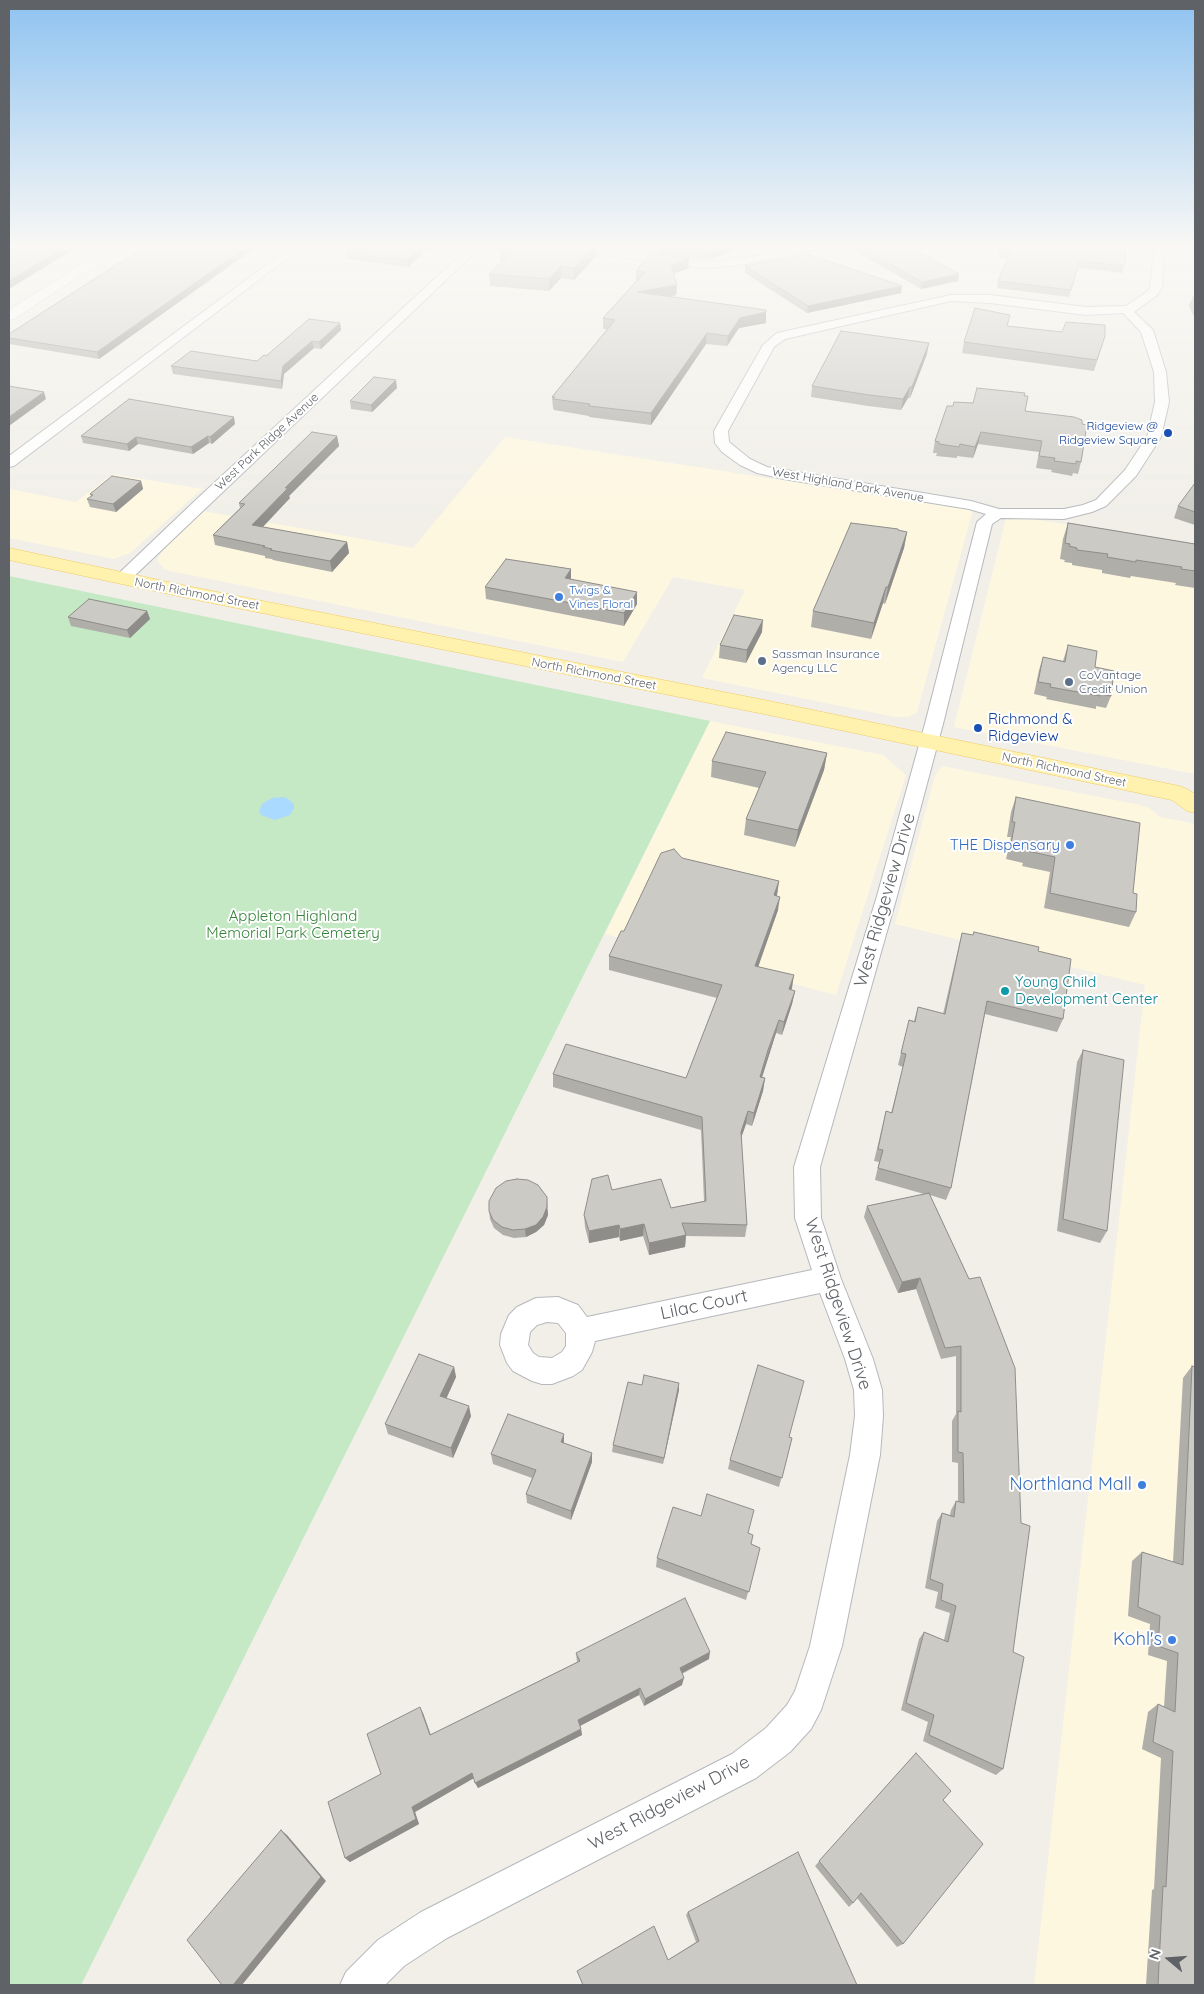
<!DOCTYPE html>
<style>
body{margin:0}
#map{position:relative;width:1204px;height:1994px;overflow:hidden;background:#f1efe8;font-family:Quicksand,sans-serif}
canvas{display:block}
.frame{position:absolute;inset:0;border:10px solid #5f6368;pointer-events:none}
.north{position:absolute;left:1144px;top:1934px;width:50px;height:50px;-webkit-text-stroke:4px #fff;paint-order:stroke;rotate:288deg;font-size:14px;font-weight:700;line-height:20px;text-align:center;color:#5f6368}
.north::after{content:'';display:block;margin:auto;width:18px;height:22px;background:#5f6368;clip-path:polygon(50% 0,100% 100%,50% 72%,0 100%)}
</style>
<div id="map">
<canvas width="1204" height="1994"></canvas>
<div class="frame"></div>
<div class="north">N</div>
</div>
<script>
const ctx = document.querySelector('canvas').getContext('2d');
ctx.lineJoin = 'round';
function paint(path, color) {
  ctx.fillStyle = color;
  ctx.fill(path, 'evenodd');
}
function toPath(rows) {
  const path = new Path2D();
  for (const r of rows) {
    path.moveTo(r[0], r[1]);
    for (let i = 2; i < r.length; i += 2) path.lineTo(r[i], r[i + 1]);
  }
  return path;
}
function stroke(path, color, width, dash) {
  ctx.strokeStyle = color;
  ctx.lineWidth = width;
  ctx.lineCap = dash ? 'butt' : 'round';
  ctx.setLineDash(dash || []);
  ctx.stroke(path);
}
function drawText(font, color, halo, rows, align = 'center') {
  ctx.font = font + ' Quicksand,sans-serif';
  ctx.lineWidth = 4;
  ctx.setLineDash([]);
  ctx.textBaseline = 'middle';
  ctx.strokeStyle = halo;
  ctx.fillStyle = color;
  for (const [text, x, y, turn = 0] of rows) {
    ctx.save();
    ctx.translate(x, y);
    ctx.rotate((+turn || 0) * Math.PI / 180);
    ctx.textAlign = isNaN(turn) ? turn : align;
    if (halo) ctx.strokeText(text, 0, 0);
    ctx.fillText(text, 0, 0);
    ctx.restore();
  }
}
paint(toPath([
 [505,437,973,510,917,712,908,717,895,717,702,678,745,590,673,577,623,662,170,571,164,569,157,560,163,550,203,511,413,548],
 [113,474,202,489,130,553,114,559,9,538,9,489,76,502],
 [1007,515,1195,545,1195,774,954,727],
 [710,721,883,755,906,775,836,995,605,934],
 [942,766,1140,805,1149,808,1160,817,1195,824,1195,1985,1034,1985,1145,985,895,924,935,776]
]), '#fef7e0');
paint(toPath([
 [9,576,710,721,81,1985,9,1985]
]), '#c5e8c5');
paint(toPath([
 [283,797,288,799,294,804,294,808,290,815,275,820,261,815,259,811,262,804,272,798]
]), '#aadaff');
const street = toPath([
 [293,245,305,245,14,466,9,467,9,456,293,245],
 [471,245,483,245,128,582,116,582,114,579,116,576,199,497,471,245],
 [542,245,575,245,704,262,740,259,806,245,828,245,823,248,740,265,704,268,547,248,542,245],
 [1155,245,1165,245,1162,287,1157,295,1134,312,1153,330,1166,372,1169,402,1161,437,1136,476,1106,506,1092,512,1064,519,1001,518,992,524,944,720,897,896,820,1167,821,1218,841,1279,873,1359,882,1390,883,1416,880,1455,842,1646,821,1710,811,1729,790,1752,756,1778,447,1938,404,1966,385,1985,340,1985,346,1972,378,1940,421,1912,732,1754,766,1728,787,1705,795,1691,810,1646,850,1455,855,1416,854,1390,845,1359,820,1293,595,1341,592,1352,582,1370,573,1376,552,1384,542,1384,532,1381,513,1371,507,1363,500,1345,501,1334,509,1315,517,1307,536,1298,558,1297,578,1305,587,1317,812,1270,795,1218,794,1167,877,896,926,720,977,522,986,514,969,509,784,479,757,473,740,465,722,452,715,443,714,431,763,345,777,333,951,295,990,295,1086,307,1126,306,1148,291,1150,287,1155,245],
 [951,301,990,303,1086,315,1123,313,1141,332,1154,372,1155,402,1147,437,1125,470,1096,500,1083,505,1064,509,999,509,971,501,767,467,750,459,729,442,728,431,774,347,785,339,951,301],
 [547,1322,558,1323,566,1333,566,1346,562,1352,552,1358,539,1357,533,1353,528,1345,530,1332,537,1325,547,1322]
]);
const secondary = toPath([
 [111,245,127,245,14,319,9,320,9,310,111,245]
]);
const primary = toPath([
 [9,548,192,587,769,701,1179,786,1187,789,1195,794,1195,813,1187,811,1172,800,769,715,192,599,9,560,9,548]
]);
stroke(street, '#b5b8bc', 2);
stroke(secondary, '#b6babf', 1);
stroke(primary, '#f2c960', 1);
paint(street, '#fff');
paint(secondary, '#fff');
paint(primary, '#fff2af');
paint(toPath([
 [259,245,99,359,9,344,9,334],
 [353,245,439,245,433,251,427,250,408,267,346,259,345,253],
 [505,245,605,245,604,247,596,246,596,256,574,280,561,278,549,291,490,286,489,274,501,262,500,262,500,250],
 [660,245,746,245,709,260,670,255,689,258,688,268,673,274,677,285,676,295,669,297,766,323,739,328,727,346,706,344,651,425,589,417,589,416,554,410,553,408,552,397,607,329,603,329,603,318,636,281,636,271,658,254,658,247],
 [844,245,906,245,958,281,921,289],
 [999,251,1124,266,1122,273,1078,268,1069,297,997,288,998,281,1007,259,998,258],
 [745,266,901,293,807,313,745,273],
 [1193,296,1195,296,1195,319,1189,306],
 [340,323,341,330,321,349,314,348,284,374,282,389,173,374,171,366,257,361,266,356],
 [1008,326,1062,332,1105,336,1094,371,962,353,964,342],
 [927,354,910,398,908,398,901,410,868,406,811,397,812,386],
 [397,388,372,412,351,409,350,401],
 [1024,396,1025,411,1082,424,1081,462,1078,474,1073,473,1072,476,1051,472,1052,470,1036,468,1039,452,978,444,973,458,957,456,957,458,936,456,937,453,933,453,935,441,953,406],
 [235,424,212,444,209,443,193,454,138,444,129,451,83,443,81,436],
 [337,436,339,446,289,496,290,498,263,527,347,542,349,553,332,572,273,560,272,559,265,558,265,556,215,545,213,535,240,508,239,503],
 [141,481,143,489,116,512,90,507,87,499,91,496,90,494],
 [1195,483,1195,525,1174,518,1178,506],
 [1068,523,1195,544,1195,588,1175,585,1176,583,1131,576,1130,578,1102,573,1102,570,1072,565,1072,563,1064,562,1065,560,1060,559,1063,539],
 [898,531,907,532,904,548,885,604,883,603,871,639,811,627,813,611],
 [571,579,637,604,624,626,486,599,485,587],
 [147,611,150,619,130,638,71,626,68,617],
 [762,632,746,663,719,658,720,645],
 [1068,645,1095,667,1111,696,1106,708,1096,706,1096,709,1046,699,1047,697,1034,694,1039,670,1043,657,1063,661],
 [827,753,824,770,795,847,744,835,746,819,759,788,711,777,712,761],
 [1016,797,1133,893,1136,912,1129,927,1044,908,1050,872,1022,866,1023,863,1006,859,1011,837,1007,837,1011,812],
 [682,858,779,881,777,896,778,910,758,966,791,990,795,991,792,1004,782,1035,776,1033,762,1077,765,1078,763,1091,752,1126,746,1124,741,1138,747,1225,745,1237,686,1236,685,1247,649,1255,643,1236,620,1241,619,1237,589,1243,585,1227,584,1215,612,1190,671,1208,704,1201,701,1130,553,1087,553,1074,686,1078,717,998,609,970,609,956,624,931],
 [962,933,1038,951,1063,1019,1057,1032,985,1014,951,1188,946,1200,930,1195,969,1279,1013,1652,1003,1769,996,1775,923,1741,928,1722,901,1710,919,1639,924,1632,944,1640,950,1613,935,1608,938,1592,925,1588,937,1521,942,1513,950,1515,951,1510,956,1501,958,1502,958,1463,952,1462,952,1421,956,1414,956,1356,941,1359,916,1289,898,1293,864,1217,867,1206,924,1194,875,1180,879,1162,874,1161,886,1111,891,1113,903,1067,898,1065,909,1020,914,1021,918,1007,943,1014,959,945],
 [1083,1050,1107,1231,1100,1243,1057,1231,1077,1062],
 [547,1197,548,1215,544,1225,536,1232,526,1237,514,1238,503,1235,494,1228,490,1219,489,1211],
 [1192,1366,1195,1985,1146,1985,1152,1890,1154,1889,1161,1758,1142,1749,1148,1712,1158,1704,1164,1707,1167,1661,1148,1655,1150,1624,1128,1616,1132,1561,1142,1552,1173,1562,1183,1378],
 [454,1367,456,1377,446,1398,471,1416,453,1458,388,1434,385,1424],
 [642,1385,679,1390,663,1464,612,1452,613,1445],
 [564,1434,564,1443,592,1453,592,1462,571,1520,527,1503,526,1494,532,1478,493,1464,491,1454],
 [789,1437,792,1438,779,1487,728,1469,730,1460],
 [748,1533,751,1544,760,1548,746,1600,656,1567,657,1558],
 [576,1653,709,1659,682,1674,682,1685,644,1706,639,1695,580,1726,581,1729,582,1735,478,1788,474,1778,415,1812,419,1824,350,1862,345,1858,381,1774,423,1713,430,1735,577,1662],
 [916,1753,943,1800,903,1944,897,1947,857,1898,853,1903,849,1907,815,1866],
 [688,1912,857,1985,668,1960,696,1942,686,1915]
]), '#afaea9');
paint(toPath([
 [68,245,81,245,9,289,9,281],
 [249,245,259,245,99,359,97,352],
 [424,245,426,245,427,250,408,267,407,260],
 [432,245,439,245,433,251],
 [595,245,596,245,596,256,574,280,574,268],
 [729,245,746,245,709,260,709,253],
 [689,258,688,268,670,275,671,265],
 [561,266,561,278,549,291,549,279],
 [959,274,958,281,921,289,922,282],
 [677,285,676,295,637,303,637,292],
 [902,286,901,293,807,313,808,306],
 [766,312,766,323,739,328,727,346,728,336,740,318],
 [340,323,341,330,321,349,319,342],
 [707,333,706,344,651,425,651,413],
 [312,341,314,348,284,374,282,389,281,381,283,366],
 [929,343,927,354,910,398,912,387],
 [396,380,397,388,372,412,371,405],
 [910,387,908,398,901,410,903,399],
 [44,392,46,399,9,426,9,417],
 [234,417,235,424,212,444,210,437],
 [981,432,978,444,973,458,975,447],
 [208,436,209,443,193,454,191,447],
 [337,436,339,446,289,496,290,498,255,535,252,525,285,488],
 [136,437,138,444,129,451,127,444],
 [141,481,143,489,116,512,113,504],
 [907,532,904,548,885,604,888,587],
 [347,542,349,553,332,572,330,561],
 [571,569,571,581,565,578],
 [886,587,883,603,871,639,874,623],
 [637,592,637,604,624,626,624,613],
 [147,611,150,619,130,638,127,630],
 [763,620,762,632,746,663,747,650],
 [827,753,824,770,795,847,798,830],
 [779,881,777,894,772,909,774,895],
 [780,897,778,910,754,979,755,966],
 [794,975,792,988,787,1003,789,989],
 [795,991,792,1004,782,1035,784,1022],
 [779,1020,776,1033,758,1090,760,1077],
 [765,1078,763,1091,752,1126,754,1113],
 [748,1111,746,1124,739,1144,741,1132],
 [547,1207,548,1215,544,1225,536,1232,526,1237,525,1229],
 [644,1224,643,1236,620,1241,620,1229],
 [619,1225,619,1237,589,1243,589,1231],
 [686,1235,685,1247,649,1255,649,1243],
 [920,1278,916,1289,898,1293,902,1282],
 [454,1367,456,1377,443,1406,440,1396],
 [679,1383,679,1390,663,1464,664,1458],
 [469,1406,471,1416,453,1458,451,1448],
 [564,1434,564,1444,561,1442],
 [592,1453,592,1462,571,1520,571,1511],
 [710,1652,709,1659,678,1675,680,1668],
 [684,1678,682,1685,644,1706,645,1699],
 [640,1688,639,1695,578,1727,578,1720],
 [420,1707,423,1713,433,1741,430,1735],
 [581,1729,582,1735,478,1788,475,1783],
 [472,1773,474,1778,415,1812,419,1824,350,1862,345,1858,412,1807],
 [281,1830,287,1835,326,1881,242,1985,233,1985]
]), '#8f8d8a');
const building = toPath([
 [9,245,68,245,9,281,9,245],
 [147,245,249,245,97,352,9,338,9,334,147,245],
 [353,245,424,245,407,260,345,253,353,245],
 [505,245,595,245,574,268,561,266,549,279,489,274,512,252,500,250,505,245],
 [660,245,729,245,709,253,658,247,660,245],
 [857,245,906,245,959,274,922,282,857,245],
 [1001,245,1127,245,1124,266,1079,261,1071,290,998,281,1010,252,999,251,1001,245],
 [650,253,689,258,671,265,677,285,637,292,766,310,766,312,740,318,728,336,707,333,651,413,589,406,590,404,553,399,555,397,552,397,615,320,603,318,645,272,636,271,650,253],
 [808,254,902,286,808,306,745,266,808,254],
 [975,308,1010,315,1007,326,1062,332,1066,322,1105,325,1105,336,1097,360,964,342,975,308],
 [309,319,340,323,319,342,312,341,283,366,281,381,171,366,191,351,257,361,264,355,266,356,309,319],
 [841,331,929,343,912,387,910,387,903,399,869,395,812,386,841,331],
 [374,377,396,380,371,405,350,401,374,377],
 [9,386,44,392,9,417,9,386],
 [977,388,1025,393,1024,396,1028,396,1025,411,1074,417,1082,420,1082,424,1087,425,1081,462,1076,461,1076,464,1054,461,1055,458,1039,456,1042,441,981,432,975,447,960,444,959,447,939,444,939,442,935,441,947,406,953,406,954,402,973,403,977,388],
 [129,399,234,417,210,437,208,436,191,447,136,437,127,444,81,436,129,399],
 [312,432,337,436,285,488,288,488,252,525,347,542,330,561,270,550,272,549,263,547,265,546,213,535,245,504,239,503,312,432],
 [112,476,141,481,113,504,87,499,93,495,90,494,112,476],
 [1195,483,1195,512,1178,506,1195,483],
 [851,523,898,529,898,530,907,532,888,587,886,587,874,623,813,611,851,523],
 [1068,523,1195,544,1195,571,1181,569,1182,567,1136,560,1136,562,1107,557,1108,554,1077,550,1077,548,1069,546,1070,544,1065,543,1068,523],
 [506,559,571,569,565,578,637,592,624,613,485,587,506,559],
 [89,599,147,611,127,630,68,617,89,599],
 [734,615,763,620,747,650,720,645,734,615],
 [1068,645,1097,651,1095,667,1114,671,1111,696,1100,694,1100,696,1050,687,1051,684,1038,682,1043,657,1065,662,1068,645],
 [726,732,827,753,798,830,746,819,766,772,712,761,726,732],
 [1016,797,1140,823,1133,893,1137,894,1136,912,1050,893,1055,857,1027,851,1028,848,1011,844,1015,822,1012,822,1016,797],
 [674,849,682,858,779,881,774,895,780,897,755,966,794,975,789,989,795,991,784,1022,779,1020,768,1050,760,1077,765,1078,754,1113,748,1111,741,1132,747,1225,682,1223,686,1235,649,1243,644,1224,620,1229,619,1225,589,1231,584,1215,592,1179,608,1175,612,1190,661,1179,671,1208,706,1201,702,1117,553,1074,566,1044,686,1078,722,985,609,956,621,931,624,931,661,853,674,849],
 [974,932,1039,947,1038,951,1071,959,1063,1019,987,1001,951,1188,878,1168,883,1150,878,1149,886,1111,892,1113,900,1079,906,1054,901,1053,909,1020,915,1022,918,1007,945,1014,962,933,973,935,974,932],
 [1083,1050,1124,1060,1107,1231,1063,1219,1083,1050],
 [517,1179,528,1180,538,1185,547,1197,547,1207,543,1217,536,1225,525,1229,513,1230,502,1227,493,1220,489,1211,489,1201,496,1188,506,1181,517,1179],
 [929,1193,969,1279,980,1277,1015,1368,1021,1523,1030,1526,1013,1652,1024,1657,1003,1769,929,1735,934,1715,906,1703,924,1632,948,1642,956,1606,941,1600,943,1584,930,1579,942,1513,954,1517,956,1501,964,1503,963,1453,958,1452,958,1411,961,1412,961,1346,945,1348,920,1278,902,1282,867,1206,929,1193],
 [419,1354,454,1367,440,1396,469,1406,451,1448,385,1424,419,1354],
 [758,1365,804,1381,789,1437,792,1438,782,1478,730,1460,758,1365],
 [1192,1366,1195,1367,1195,1985,1158,1985,1163,1886,1166,1887,1173,1751,1153,1742,1158,1704,1175,1712,1178,1653,1158,1646,1160,1616,1138,1607,1142,1552,1183,1565,1192,1366],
 [644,1375,679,1383,664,1458,613,1445,628,1382,642,1385,644,1375],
 [508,1414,564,1434,561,1442,592,1453,571,1511,526,1494,536,1470,491,1454,508,1414],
 [707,1494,754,1510,748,1533,753,1535,751,1544,760,1548,749,1592,657,1558,673,1507,701,1516,707,1494],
 [685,1598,710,1652,680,1668,684,1678,645,1699,640,1688,578,1720,581,1729,475,1783,472,1773,412,1807,416,1819,345,1858,328,1802,381,1774,367,1734,420,1707,430,1735,580,1661,576,1653,685,1598],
 [916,1753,951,1791,943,1800,983,1844,903,1944,861,1893,853,1903,819,1861,916,1753],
 [281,1830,321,1877,233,1985,222,1985,187,1940,281,1830],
 [798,1852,857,1985,583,1985,577,1971,654,1926,668,1960,699,1941,688,1912,798,1852]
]);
paint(building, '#cccac5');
stroke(building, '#8f8d8a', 1);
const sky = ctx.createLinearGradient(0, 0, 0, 524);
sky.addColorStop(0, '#8fc3f1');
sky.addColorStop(0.47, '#f9f8f5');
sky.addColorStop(1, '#f9f8f500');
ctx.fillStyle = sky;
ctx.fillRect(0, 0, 1204, 524);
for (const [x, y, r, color] of [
 [1168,433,5,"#1a4fb4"],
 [559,597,5,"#3f7fe0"],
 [762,661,5,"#5c6f8a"],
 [1069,682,5,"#5c6f8a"],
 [978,728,5,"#1a4fb4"],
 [1070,845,5,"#3f7fe0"],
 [1005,991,5,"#0f9aa8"],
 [1142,1485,5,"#3f7fe0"],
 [1172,1640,5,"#3f7fe0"]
]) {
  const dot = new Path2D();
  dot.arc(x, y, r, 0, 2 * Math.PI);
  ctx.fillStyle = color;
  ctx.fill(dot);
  stroke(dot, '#fff', 2);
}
drawText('12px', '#164399', '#fff', [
 ["Ridgeview @",1158,426],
 ["Ridgeview Square",1158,440]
], 'right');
drawText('12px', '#5f6368', '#fff', [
 ["West Park Ridge Avenue",267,442,-43],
 ["West Highland Park Avenue",848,485,10],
 ["North Richmond Street",197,594,11],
 ["North Richmond Street",594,674,11],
 ["North Richmond Street",1064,770,12]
]);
drawText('12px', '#366cbe', '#fff', [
 ["Twigs &",569,590],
 ["Vines Floral",569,604]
], 'left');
drawText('12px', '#4e5e75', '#fff', [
 ["Sassman Insurance",772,654],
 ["Agency LLC",772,668],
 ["CoVantage",1079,675],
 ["Credit Union",1079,689]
], 'left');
drawText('15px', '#164399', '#fff', [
 ["Richmond &",988,719],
 ["Ridgeview",988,736]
], 'left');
drawText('15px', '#366cbe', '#fff', [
 ["THE Dispensary",1060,845]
], 'right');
drawText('15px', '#348238', '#fff', [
 ["Appleton Highland",293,916],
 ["Memorial Park Cemetery",293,933]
]);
drawText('15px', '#0d838f', '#fff', [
 ["Young Child",1015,982],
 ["Development Center",1015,999]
], 'left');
drawText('18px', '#5f6368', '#fff', [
 ["West Ridgeview Drive",885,900,-74],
 ["West Ridgeview Drive",838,1304,72],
 ["Lilac Court",704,1305,-12],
 ["West Ridgeview Drive",669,1803,-28]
]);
drawText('18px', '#366cbe', '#fff', [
 ["Northland Mall",1132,1485],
 ["Kohl's",1162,1640]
], 'right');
</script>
